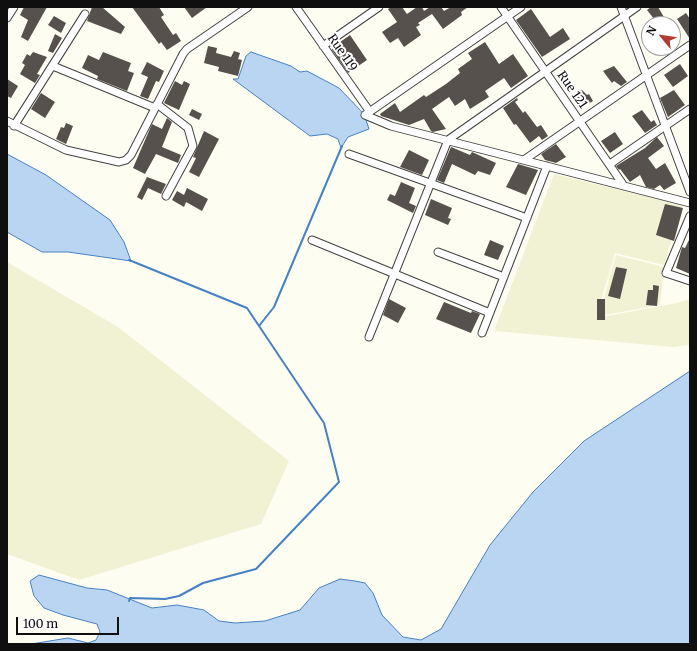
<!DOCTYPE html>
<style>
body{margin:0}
#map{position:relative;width:697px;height:651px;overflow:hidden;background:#fefdf1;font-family:Merriweather,serif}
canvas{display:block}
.frame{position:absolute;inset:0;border:8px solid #0f0f0f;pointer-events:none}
.north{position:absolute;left:641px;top:16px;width:40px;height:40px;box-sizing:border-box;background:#fff;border:1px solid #9f9f9f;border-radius:50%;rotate:299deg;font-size:11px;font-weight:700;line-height:16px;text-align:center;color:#0f0f0f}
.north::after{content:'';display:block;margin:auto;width:14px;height:18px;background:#b43b31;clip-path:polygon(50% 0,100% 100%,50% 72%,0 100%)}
.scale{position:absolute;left:16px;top:617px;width:103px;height:18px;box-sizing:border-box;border:2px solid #0f0f0f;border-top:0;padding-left:5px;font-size:12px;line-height:14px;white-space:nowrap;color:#0f0f0f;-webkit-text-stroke:3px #fff;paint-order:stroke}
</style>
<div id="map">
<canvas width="697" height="651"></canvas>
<div class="frame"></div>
<div class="north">N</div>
<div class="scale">100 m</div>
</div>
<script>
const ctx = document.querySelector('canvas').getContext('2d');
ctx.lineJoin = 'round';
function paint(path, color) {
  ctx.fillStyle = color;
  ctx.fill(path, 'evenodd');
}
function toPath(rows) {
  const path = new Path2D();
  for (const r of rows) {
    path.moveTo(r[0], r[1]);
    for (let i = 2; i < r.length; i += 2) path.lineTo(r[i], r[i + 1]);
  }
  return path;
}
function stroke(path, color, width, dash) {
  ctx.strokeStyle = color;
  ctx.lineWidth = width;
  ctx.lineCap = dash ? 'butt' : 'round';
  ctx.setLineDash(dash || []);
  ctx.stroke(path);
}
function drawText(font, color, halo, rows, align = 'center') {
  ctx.font = font + ' Merriweather,serif';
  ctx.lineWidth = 4;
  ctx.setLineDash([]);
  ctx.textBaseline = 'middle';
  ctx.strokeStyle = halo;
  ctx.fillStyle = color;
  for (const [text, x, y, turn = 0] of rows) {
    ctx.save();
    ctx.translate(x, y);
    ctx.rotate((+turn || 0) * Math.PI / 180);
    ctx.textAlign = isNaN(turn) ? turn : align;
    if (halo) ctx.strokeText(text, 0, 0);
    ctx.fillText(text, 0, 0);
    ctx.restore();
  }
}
paint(toPath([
 [554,174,682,205,664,265,615,253,596,318,677,303,690,299,690,345,673,347,494,331],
 [616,255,664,267,660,305,599,316],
 [7,262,118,327,289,461,261,524,79,580,7,554]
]), '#f1f2d3');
const water = toPath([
 [251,52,291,66,300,72,307,71,339,88,364,114,369,129,348,137,341,148,338,139,327,134,310,136,233,79,238,79,246,56,251,52],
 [7,154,46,175,110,220,124,242,131,261,68,252,42,252,7,232,7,154],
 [690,371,690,644,31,644,68,638,88,643,96,640,100,632,97,624,63,615,44,608,34,596,30,581,39,575,87,588,107,590,152,608,177,605,204,610,219,621,235,623,265,621,300,610,319,588,340,579,355,581,365,583,373,593,382,615,403,637,421,640,441,629,490,545,533,492,584,441,690,371]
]);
paint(water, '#b9d5f2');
stroke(water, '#4681c3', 1);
stroke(toPath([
 [259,326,274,307,342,146],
 [129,601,130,598,165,599,179,596,203,583,256,569,339,482,324,423,247,308,129,260]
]), '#4681c3', 2);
paint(toPath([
 [24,7,47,7,28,41,21,37,28,20,20,15],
 [92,7,102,7,125,27,121,34,87,21],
 [132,7,159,7,164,15,161,17,173,35,176,33,181,41,167,50,161,42,159,44],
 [184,7,207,7,192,18],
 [391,7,402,7,407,14,417,7,422,7,424,11,430,7,441,7,444,11,451,7,468,7,461,12,462,15,443,29,432,14,418,23,420,25,416,27,421,35,404,47,398,38,390,43,382,32,397,22,388,9],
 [651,7,658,7,668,24,658,24,647,10],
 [531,9,550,37,563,28,570,39,542,57,516,20],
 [686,13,690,19,690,39,677,19],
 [54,16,66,23,61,33,48,25],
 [55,34,62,38,53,53,48,51],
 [350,35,367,60,348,73,332,50,333,47],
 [485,42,499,64,513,54,528,76,511,88,504,78,485,91,489,97,470,109,465,99,455,106,449,97,432,109,446,129,433,132,431,131,424,119,409,125,381,116,380,114,395,103,400,112,424,95,426,97,446,84,460,73,458,69,472,59,468,53],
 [208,46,217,48,216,53,231,57,234,51,240,53,238,59,242,60,238,76,218,71,219,67,204,63],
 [33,52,47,57,37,74,40,75,35,83,20,74,25,65,22,63,27,54,30,56],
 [103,52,131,63,128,71,134,73,127,91,97,79,98,76,82,68,88,55,99,60],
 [147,62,164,71,159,82,156,81,148,99,140,96,148,77,141,74],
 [680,64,688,76,673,87,664,75],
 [614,66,627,82,621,86,614,81,612,83,603,71],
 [7,79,18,86,11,98,7,96],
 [175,81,182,85,184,81,190,84,179,110,164,103],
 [582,90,587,95,589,94,593,101,580,109,571,97],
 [674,90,685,105,668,117,660,98],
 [41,93,55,102,45,118,31,109],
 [517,98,518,100,515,102,523,113,525,111,537,127,541,125,548,136,542,140,539,136,530,143,516,124,514,125,503,108],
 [192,109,202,114,199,120,189,115],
 [642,110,651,122,654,120,657,125,645,133,632,116],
 [167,118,172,122,162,147,181,155,178,163,156,154,145,174,133,168,152,124,162,129],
 [66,123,73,126,66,144,56,139,61,127,64,128],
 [204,131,219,139,199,177,189,172,196,158,193,157],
 [615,132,623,144,610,153,601,141],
 [657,137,664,146,648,158,656,169,665,163,676,183,664,190,660,185,654,189,646,187,640,175,630,182,620,169,619,170,616,166,645,148],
 [556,144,566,157,556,163,545,160,541,154],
 [451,147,470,155,472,152,496,163,490,175,478,171,475,175,452,164,444,183,437,180],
 [409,150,429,160,422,175,400,167],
 [518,164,538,170,526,195,506,187],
 [147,177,166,184,161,194,148,188,142,200,137,197],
 [401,182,415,188,409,203,416,206,413,213,387,200,390,194,395,196],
 [187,188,208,199,202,211,186,202,184,207,172,200,177,191,184,195],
 [431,199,452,208,448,218,451,219,448,225,425,215],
 [665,204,683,208,674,241,656,235],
 [690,238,690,274,676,268,682,247,685,248],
 [490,240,504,246,498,260,484,255],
 [616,267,627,269,620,299,608,296],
 [653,285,659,286,657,306,646,305,648,290,653,290],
 [389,299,406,308,398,323,383,315],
 [597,299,605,299,605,320,597,320],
 [444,302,471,313,472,311,480,314,471,333,436,319]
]), '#56514c');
const minor = toPath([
 [296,7,370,112],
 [501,7,624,186],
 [621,7,690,192],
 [7,18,14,7],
 [323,46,379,7],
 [53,66,155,108],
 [157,104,188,128,193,146,166,196],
 [365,115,391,126,690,203],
 [365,115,521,7],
 [7,121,66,150,119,162,126,160,131,155,183,54,187,49,248,7],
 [14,126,85,14],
 [349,154,527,218],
 [524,160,690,45],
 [610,164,690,109],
 [690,216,666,273,690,281],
 [312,240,490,313],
 [438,252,504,277],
 [482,333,547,166],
 [369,337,448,140,637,7]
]);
stroke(minor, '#424242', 9);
stroke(minor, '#fff', 7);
drawText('12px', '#0f0f0f', '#fff', [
 ["Rue 119",342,53,55],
 ["Rue 121",572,90,55]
]);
</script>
